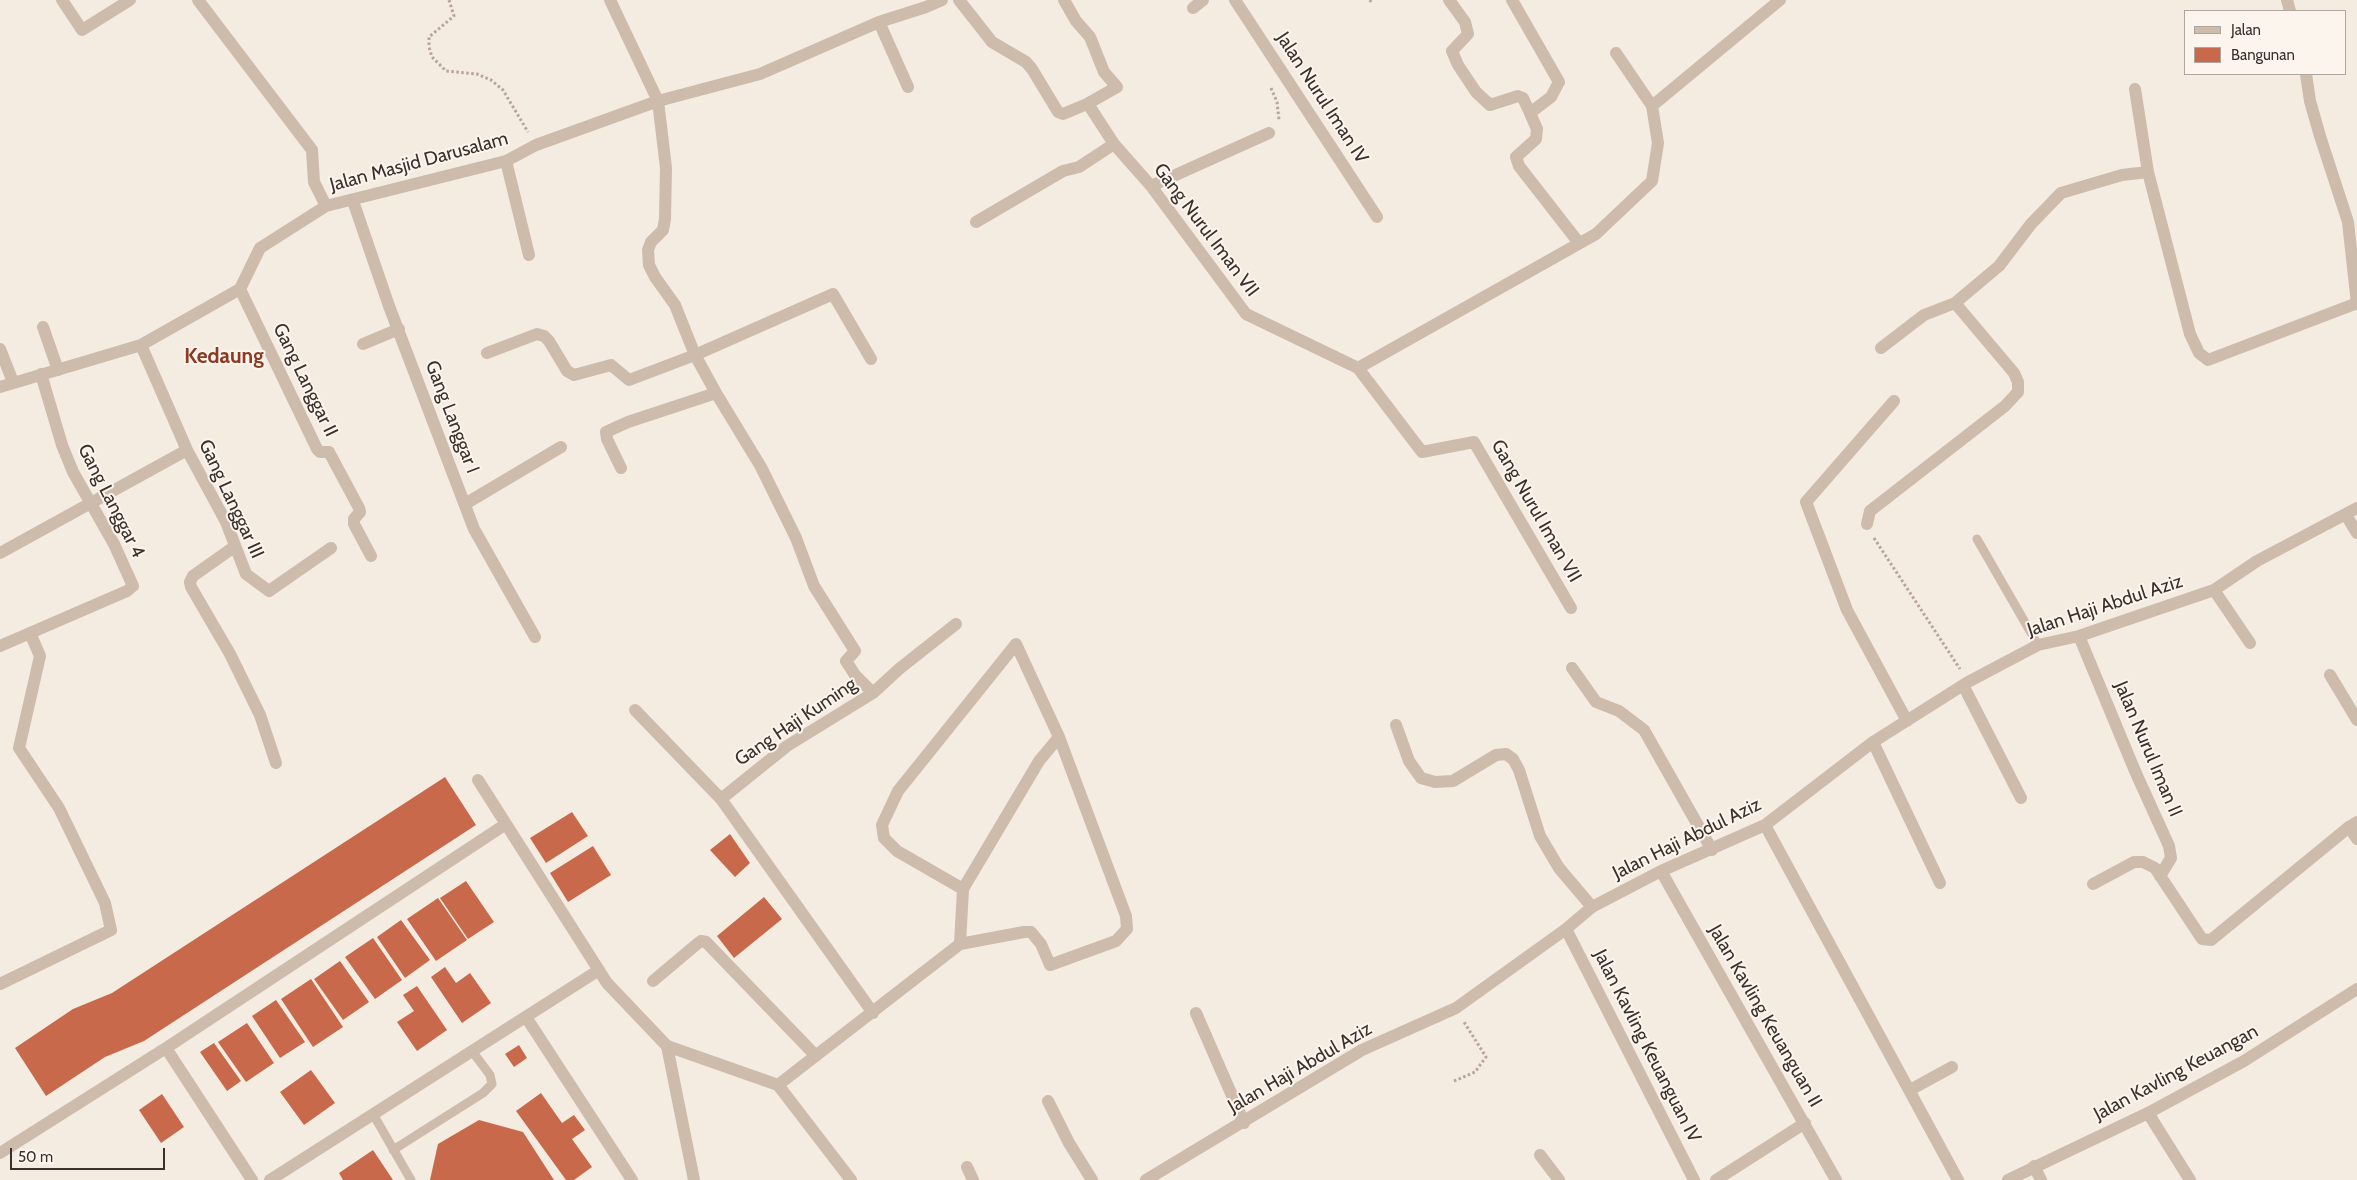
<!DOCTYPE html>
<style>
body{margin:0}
#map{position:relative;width:2357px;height:1180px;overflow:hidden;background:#f4ebe1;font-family:Cabin,sans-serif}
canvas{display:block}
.legend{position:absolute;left:2184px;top:10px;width:162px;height:65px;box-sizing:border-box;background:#fbf5ee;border:1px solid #aea6a0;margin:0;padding:6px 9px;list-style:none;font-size:15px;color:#3b302b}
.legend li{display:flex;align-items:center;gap:10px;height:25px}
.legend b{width:25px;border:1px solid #aea6a0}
.scale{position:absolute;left:10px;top:1148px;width:155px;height:22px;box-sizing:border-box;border:2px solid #3b302b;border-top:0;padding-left:6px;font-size:15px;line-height:18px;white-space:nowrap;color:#3b302b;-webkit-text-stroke:4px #fbf5ee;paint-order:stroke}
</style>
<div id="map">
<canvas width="2357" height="1180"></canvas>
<ul class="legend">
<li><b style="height:6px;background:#cdbbac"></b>Jalan</li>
<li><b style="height:14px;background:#c8694b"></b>Bangunan</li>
</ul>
<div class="scale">50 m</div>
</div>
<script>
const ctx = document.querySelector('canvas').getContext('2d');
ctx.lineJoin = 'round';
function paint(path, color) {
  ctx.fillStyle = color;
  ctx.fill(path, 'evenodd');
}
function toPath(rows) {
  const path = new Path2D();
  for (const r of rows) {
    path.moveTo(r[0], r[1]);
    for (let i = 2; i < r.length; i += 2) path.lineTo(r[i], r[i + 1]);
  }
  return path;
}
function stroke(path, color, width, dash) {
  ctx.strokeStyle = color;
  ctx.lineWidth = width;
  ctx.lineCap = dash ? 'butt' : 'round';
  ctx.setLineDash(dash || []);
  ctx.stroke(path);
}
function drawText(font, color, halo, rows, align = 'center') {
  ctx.font = font + ' Cabin,sans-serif';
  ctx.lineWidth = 4;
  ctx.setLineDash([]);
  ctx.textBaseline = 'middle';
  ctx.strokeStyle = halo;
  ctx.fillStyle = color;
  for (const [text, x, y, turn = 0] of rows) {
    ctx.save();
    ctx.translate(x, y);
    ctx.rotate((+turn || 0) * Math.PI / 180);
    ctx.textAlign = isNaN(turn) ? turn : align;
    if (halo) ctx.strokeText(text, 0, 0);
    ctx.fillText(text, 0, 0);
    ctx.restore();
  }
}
paint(toPath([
 [445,777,476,825,144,1041,105,1057,46,1096,15,1048,73,1009,112,993],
 [572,812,588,836,546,863,530,838],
 [730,834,750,863,735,877,710,850],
 [593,846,611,875,568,902,550,873],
 [466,881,494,922,468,939,440,898],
 [764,897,782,919,734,958,717,936],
 [438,898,467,940,436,961,407,919],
 [401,920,430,960,405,978,377,937],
 [373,938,402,980,375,999,345,957],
 [340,961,369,1002,343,1020,314,979],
 [445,967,456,983,470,973,491,1003,462,1023,431,977],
 [311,979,343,1027,313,1047,281,999],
 [417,986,447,1030,417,1051,397,1022,414,1011,403,995],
 [276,1000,305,1042,280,1058,252,1016],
 [247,1023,274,1063,246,1082,218,1042],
 [214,1043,241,1081,227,1091,200,1052],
 [519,1045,527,1058,514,1067,505,1054],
 [311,1070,335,1103,304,1125,280,1092],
 [541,1093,562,1123,574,1115,585,1130,572,1139,592,1167,574,1180,566,1180,516,1111],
 [162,1094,184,1127,161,1143,139,1110],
 [479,1120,523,1132,554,1180,430,1180,438,1144],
 [373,1150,393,1180,343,1180,339,1173]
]), '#c8694b');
stroke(toPath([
 [449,0,454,16,429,37,429,47,432,57,446,71,477,74,491,80,503,90,528,132],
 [1370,0,1371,2],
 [1271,88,1277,102,1279,120],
 [1874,538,1960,669],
 [1454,1081,1475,1072,1486,1057,1464,1022]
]), '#b9a596', 3, [2.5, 2.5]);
stroke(toPath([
 [1977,539,2038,645],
 [373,1114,411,1180],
 [393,1150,483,1093,492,1084,490,1075,472,1051]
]), '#cdbbac', 9);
stroke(toPath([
 [62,0,82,30,130,0],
 [198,0,312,150,314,182,326,206],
 [610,0,658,101,666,168,665,219,663,230,651,242,648,250,649,265,655,277,675,305,695,355,716,393,761,467,796,538,814,586,855,651,846,661,855,675,873,693],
 [959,0,992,42,1026,62,1032,69,1058,112,1063,114,1087,104,1090,107,1114,144,1151,186,1246,314,1358,368,1422,452,1474,442,1571,608],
 [1064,0,1076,21,1090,37,1104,72,1117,87,1087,104],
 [1235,0,1377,217],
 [1449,0,1465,22,1468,34,1452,51,1458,65,1476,92,1490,105,1518,96,1523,98,1530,113],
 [1512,0,1559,82,1551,97,1530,113,1537,129,1536,139,1516,157,1519,166,1579,243],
 [2287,0,2290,11],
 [1193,8,1203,0],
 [879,22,908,87],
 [2306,74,2310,101,2320,136,2348,222,2357,304],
 [2135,89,2148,172,2190,334,2199,353,2208,360,2357,303],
 [1652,106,1780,0],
 [506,161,529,255],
 [1151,186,1269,133],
 [353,201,389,306,474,529,535,637],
 [976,222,1063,171,1079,167,1114,144],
 [240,289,317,449,320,452,329,452,359,508,360,512,354,519,354,524,371,556],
 [43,327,58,370],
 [363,344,399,329],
 [141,345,187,450,226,522,246,574,269,591,331,548],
 [1881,348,1924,315,1955,303,1999,266,2031,224,2061,193,2122,175,2148,172],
 [0,349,13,382],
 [487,353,537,334,544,336,549,341,567,371,574,375,611,365,629,380,695,355,833,294,871,359],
 [1358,368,1596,234,1652,181,1658,143,1652,106,1616,53],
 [0,387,141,345,240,289,260,248,326,206,506,161,536,145,658,101,760,74,879,22,926,7,942,0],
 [1894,401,1806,502,1847,610,1907,721],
 [621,468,607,439,606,432,628,422,716,393],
 [465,504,561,447],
 [2346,515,2357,533],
 [1867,524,1870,511,2005,406,2018,392,2018,382,2014,373,1955,303],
 [234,547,193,576,190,582,191,587,230,654,260,715,276,763],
 [0,553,187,450],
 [2214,590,2250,643],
 [2079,636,2135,771,2169,846,2171,858,2160,876],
 [0,646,127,591,133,586,114,544,73,472,62,445,41,374],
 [1572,668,1596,702,1619,711,1644,730,1712,850],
 [2330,675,2357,720],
 [1963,685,2021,798],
 [635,710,721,799,873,1013],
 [1396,725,1409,761,1421,778,1435,782,1453,781,1496,755,1506,754,1513,759,1519,770,1540,836,1559,868,1592,907],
 [1873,742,1940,883],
 [478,780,607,983,667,1046,778,1085,851,1180],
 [721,799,787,746,873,693,899,669,956,624],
 [1765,825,1958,1180],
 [1661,871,1836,1180],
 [2093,884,2134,862,2143,862,2155,868,2202,939,2211,940,2349,827],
 [1566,929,1694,1180],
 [960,944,963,889,1039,761,1059,737],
 [653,981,697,944,701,941,706,942,816,1056],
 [0,984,111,930,105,903,59,808,19,748,40,656,30,633],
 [1196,1013,1244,1123],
 [526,1017,632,1180],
 [667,1046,694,1180],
 [166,1048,252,1180],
 [778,1085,960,944,1024,932,1031,932,1041,944,1050,965,1116,941,1127,929,1126,916,1059,737,1016,644,898,791,882,825,884,838,897,851,963,889],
 [1910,1090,1952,1067],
 [1048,1101,1069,1143,1092,1180],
 [2148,1113,2190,1180],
 [0,1153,166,1048,506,824],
 [1540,1155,1559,1180],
 [2034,1166,2041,1180],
 [967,1167,973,1180],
 [270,1180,599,970],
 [1146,1180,1362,1050,1456,1008,1566,929,1592,907,1661,871,1765,825,1873,742,1968,682,2038,645,2079,636,2214,590,2257,561,2357,508],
 [1716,1180,1805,1123]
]), '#cdbbac', 12);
stroke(toPath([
 [2357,822,2349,827,2357,839],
 [2008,1180,2148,1113,2244,1061,2357,989]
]), '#cdbbac', 12);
drawText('19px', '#3b302b', '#fbf5ee', [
 ["Jalan Nurul Iman IV",1322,98,57],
 ["Jalan Masjid Darusalam",419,162,-15],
 ["Gang Nurul Iman VII",1206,230,53],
 ["Gang Langgar II",305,380,64],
 ["Gang Langgar I",452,417,69],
 ["Gang Langgar III",231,499,65],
 ["Gang Langgar 4",111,501,63],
 ["Gang Nurul Iman VII",1536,511,60],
 ["Jalan Haji Abdul Aziz",2105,606,-18],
 ["Gang Haji Kuming",796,722,-34],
 ["Jalan Nurul Iman II",2148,749,67],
 ["Jalan Haji Abdul Aziz",1687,839,-26],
 ["Jalan Kavling Keuanguan II",1765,1016,60],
 ["Jalan Kavling Keuanguan IV",1647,1046,63],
 ["Jalan Haji Abdul Aziz",1300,1068,-30],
 ["Jalan Kavling Keuangan",2176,1073,-28]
]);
drawText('bold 21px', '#8c3b22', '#fbf5ee', [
 ["Kedaung",224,357]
]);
</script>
